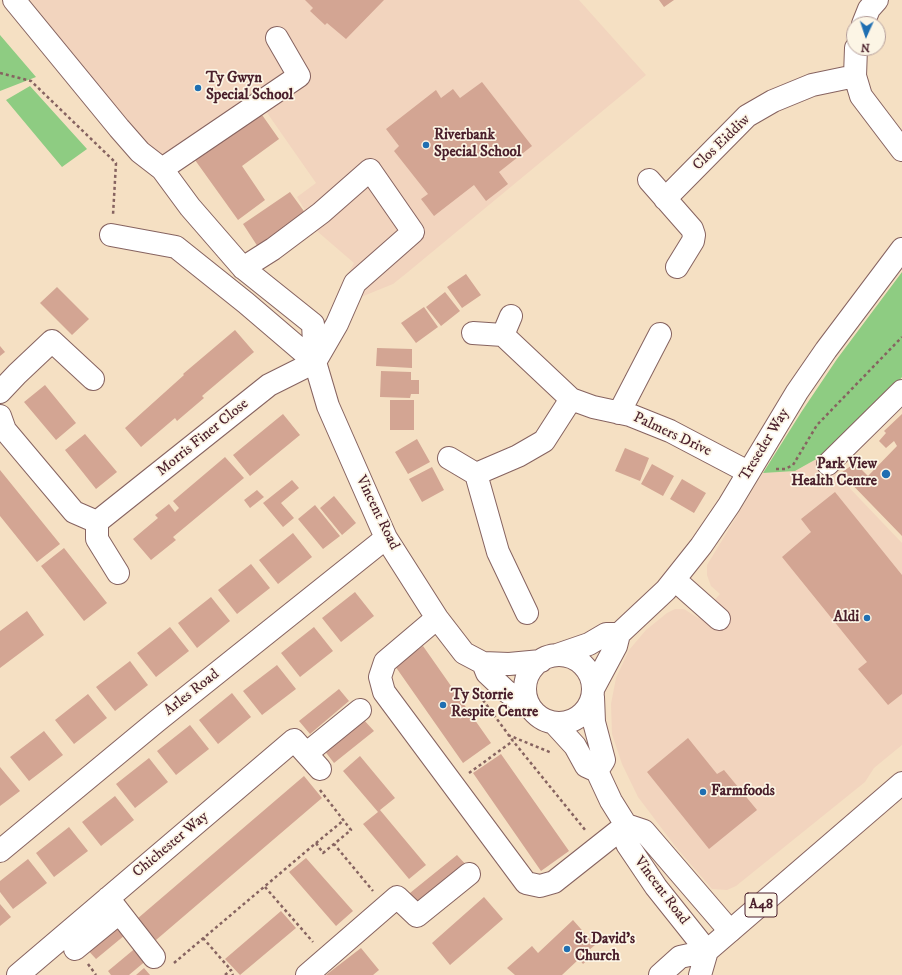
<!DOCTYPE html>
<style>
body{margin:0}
#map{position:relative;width:902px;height:975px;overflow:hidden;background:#f5e0c3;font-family:"IM FELL DW Pica",serif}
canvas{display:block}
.north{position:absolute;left:846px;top:16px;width:40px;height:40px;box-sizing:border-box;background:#fcf5e5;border:1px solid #b59f9b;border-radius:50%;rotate:183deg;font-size:11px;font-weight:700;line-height:16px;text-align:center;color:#4a1f2b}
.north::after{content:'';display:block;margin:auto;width:14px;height:18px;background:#1f6fb2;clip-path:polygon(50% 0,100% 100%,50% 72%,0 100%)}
</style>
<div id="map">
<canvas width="902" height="975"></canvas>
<div class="north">N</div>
</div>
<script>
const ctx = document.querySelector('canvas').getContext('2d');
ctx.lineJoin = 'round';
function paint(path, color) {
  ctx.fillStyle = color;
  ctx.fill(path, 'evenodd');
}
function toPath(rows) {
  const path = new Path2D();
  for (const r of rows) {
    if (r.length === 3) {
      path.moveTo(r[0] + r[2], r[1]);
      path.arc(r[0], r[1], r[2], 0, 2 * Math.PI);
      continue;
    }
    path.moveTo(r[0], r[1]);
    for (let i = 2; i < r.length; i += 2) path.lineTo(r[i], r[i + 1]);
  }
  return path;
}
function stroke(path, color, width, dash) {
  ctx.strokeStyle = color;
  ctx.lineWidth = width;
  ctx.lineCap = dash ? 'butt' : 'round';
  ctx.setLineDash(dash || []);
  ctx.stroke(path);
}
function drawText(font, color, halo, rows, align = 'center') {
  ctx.font = font + ' "IM FELL DW Pica",serif';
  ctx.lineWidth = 3.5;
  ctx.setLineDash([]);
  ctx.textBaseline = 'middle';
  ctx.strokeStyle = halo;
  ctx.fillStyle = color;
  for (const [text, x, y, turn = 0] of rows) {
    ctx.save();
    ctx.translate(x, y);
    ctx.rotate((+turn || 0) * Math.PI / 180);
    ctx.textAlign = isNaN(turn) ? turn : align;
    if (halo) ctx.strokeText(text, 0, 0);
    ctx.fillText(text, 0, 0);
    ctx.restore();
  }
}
paint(toPath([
 [30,0,579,0,646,75,408,272,393,284,356,299,339,290,354,263,318,232,297,197,316,183,263,107,180,166,157,155,142,140],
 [820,457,902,543,902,745,874,768,865,782,736,886,727,890,712,889,675,846,638,797,622,764,612,734,611,704,616,678,629,650,646,630,667,613,675,609,684,609,698,618,720,594,711,586,707,575,707,565,763,473,795,471]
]), '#f2d4be');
paint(toPath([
 [0,35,36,77,0,91],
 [30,86,87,149,62,167,6,100],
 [902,272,902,377,895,387,820,457,795,471,763,473,802,411,837,359]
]), '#8ecc82');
paint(toPath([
 [305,0,384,0,346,39,327,23,325,25,310,11,313,8],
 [659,0,674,0,664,7],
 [482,82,532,146,499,172,508,184,486,201,474,185,434,216,421,199,428,194,394,151,399,146,386,129,436,90,441,98,453,89,460,98],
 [260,112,279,139,242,166,265,200,238,220,195,160],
 [290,192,306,214,258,247,243,224],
 [466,274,481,295,462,308,447,287],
 [57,287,89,319,72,335,40,303],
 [445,292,460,311,441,326,426,307],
 [424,307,438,327,416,343,401,323],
 [235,330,254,352,202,396,204,398,177,421,175,418,141,447,125,428,184,375,183,374],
 [0,346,5,352,0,356],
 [377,348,412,349,412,368,376,366],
 [381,371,411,372,411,380,419,380,419,394,411,394,410,398,380,397],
 [45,385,76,423,56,440,24,402],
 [390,400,414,400,414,430,390,430],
 [283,414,300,435,250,476,233,455],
 [902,414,902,536,841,473,855,463,868,476,897,446,894,441,886,448,879,441,886,433,884,431],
 [85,434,117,472,96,489,65,450],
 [417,439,430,462,408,474,395,452],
 [625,448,649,458,640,481,615,471],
 [225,457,244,478,173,537,176,540,151,560,133,539,158,518,155,515,169,504,175,512,179,508,173,501],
 [652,464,674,476,663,496,641,484],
 [432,467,444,490,422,502,409,479],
 [0,470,60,544,37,562,0,516],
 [682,479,706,493,694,513,670,499],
 [292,480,299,488,281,503,294,518,283,527,263,503],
 [257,490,264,497,250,508,244,500],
 [835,492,902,575,902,694,888,705,858,669,867,662,782,557,811,532,801,519],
 [334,496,356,523,342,535,320,508],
 [315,505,340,536,323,549,298,519],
 [293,533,312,557,278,584,259,560],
 [64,548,107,603,84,621,41,566],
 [251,564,270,588,237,614,218,590],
 [355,592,374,616,341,642,322,618],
 [211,597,230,621,197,648,178,623],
 [27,611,44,635,0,668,0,631],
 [170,627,189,651,156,677,137,653],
 [314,627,333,651,300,677,281,653],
 [423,646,491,743,463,763,395,666],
 [130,661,148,685,115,711,96,687],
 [277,665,296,689,262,715,243,691],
 [339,689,349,701,310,734,299,721],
 [232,693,251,717,218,744,199,720],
 [88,694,107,718,74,744,55,720],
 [363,719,374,731,334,763,324,750],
 [190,725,209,749,176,775,157,751],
 [44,731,63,755,29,781,10,757],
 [688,738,717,774,724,770,757,810,709,849,647,772],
 [501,754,569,851,541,871,473,773],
 [360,756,395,798,380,810,426,865,409,879,363,824,378,812,343,771],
 [149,758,168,782,135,808,116,784],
 [0,767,20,791,0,806],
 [304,776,322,798,156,940,137,919],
 [115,796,134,820,101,846,82,822],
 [69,827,88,851,54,877,36,853],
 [457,855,468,867,416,910,405,897],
 [306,858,353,911,336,926,289,872],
 [28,859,47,883,13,909,0,892,0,881],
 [484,897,503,919,450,965,432,943],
 [0,904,11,917,0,926],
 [281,911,296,928,240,975,225,959],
 [573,920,595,945,588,951,592,956,583,964,579,959,562,975,515,975,507,968,532,946,538,953],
 [115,922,125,935,96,959,85,947],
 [138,946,148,959,129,975,111,975,108,971],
 [361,948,379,970,373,975,326,975],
 [144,968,150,975,136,975]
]), '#d3a593');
const minor = toPath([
 [14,0,119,128,140,152,162,169,190,207,243,268,313,324,315,362,328,406,386,538,437,618,464,653,483,663,509,664,541,661],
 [863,24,869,9,877,0],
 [856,48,855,76,861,96,902,150],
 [162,169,299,76,277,38],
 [649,180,692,229,694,235,693,241,677,267],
 [665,199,747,116,773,101,812,85,855,76],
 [111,235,176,247,246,303,315,362],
 [243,268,273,249,321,213,370,170,413,232,355,283,337,324,315,362],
 [473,333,503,335,571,399,593,407,630,415,670,431,748,472],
 [503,335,511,316],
 [0,392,17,374,52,341,93,379],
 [619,413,660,334],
 [0,416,5,430,74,512,97,522,97,539,118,573],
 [449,458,476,474,498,552,527,613],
 [828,464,902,391],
 [476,474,518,456,544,441,571,399],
 [97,522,269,385,315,362],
 [675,580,719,619],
 [437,618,385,662,380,677,384,692,526,883,540,886,554,882,626,825],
 [557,655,589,644,606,634,619,634],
 [559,689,34],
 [483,663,487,673,506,691,530,708],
 [593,689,616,646,619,634,666,590,701,546,729,505,797,392,826,350,902,249],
 [593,697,594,722,604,760,597,771],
 [554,723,575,746,586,766,597,771,611,801,626,825,627,844,656,887,707,951],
 [307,753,360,710],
 [626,825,644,831,730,931],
 [0,851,157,721,386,538],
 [108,898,154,957],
 [75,949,119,913],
 [18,975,294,740,320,769],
 [307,975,397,897,417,916,469,874]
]);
const highway = toPath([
 [660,975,680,957,707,951,902,783],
 [700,975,707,951]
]);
stroke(minor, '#866360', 24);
stroke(highway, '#866360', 24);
stroke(toPath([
 [0,73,31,81,116,163,113,215],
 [776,469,785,469,793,465,817,425,902,337],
 [483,700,513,741,586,831],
 [508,735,552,753],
 [469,773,513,741],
 [320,790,351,830,334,844,373,891],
 [316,843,344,820],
 [265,887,313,942],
 [203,938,231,970],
 [174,963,316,843,323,853,334,844],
 [88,964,96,975],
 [225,975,231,970,233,975]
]), '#866360', 2.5, [3, 3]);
stroke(minor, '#fff', 22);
stroke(highway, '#fff', 22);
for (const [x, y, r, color] of [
 [198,88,4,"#1f6fb2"],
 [426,145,4,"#1f6fb2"],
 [886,474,5,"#1f6fb2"],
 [867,618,4,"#1f6fb2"],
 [443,705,4,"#1f6fb2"],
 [703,792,4,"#1f6fb2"],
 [567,949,4,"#1f6fb2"]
]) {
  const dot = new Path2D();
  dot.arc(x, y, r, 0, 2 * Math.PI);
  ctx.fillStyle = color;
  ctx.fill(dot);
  stroke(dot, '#fcf5e5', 1.5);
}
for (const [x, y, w] of [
 [761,905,32]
]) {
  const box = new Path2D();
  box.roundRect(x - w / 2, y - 12, w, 24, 3);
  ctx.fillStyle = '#fcf5e5';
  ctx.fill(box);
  stroke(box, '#4a1f2b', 1);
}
drawText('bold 14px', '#4a1f2b', null, [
 ["A48",761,905]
]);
drawText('bold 15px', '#4a1f2b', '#fcf5e5', [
 ["Ty Gwyn",206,79],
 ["Special School",206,96],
 ["Riverbank",434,136],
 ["Special School",434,153],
 ["Park View",877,465,"right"],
 ["Health Centre",877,482,"right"],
 ["Aldi",859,618,"right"],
 ["Ty Storrie",451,696],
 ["Respite Centre",451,713],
 ["Farmfoods",711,792],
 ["St David's",575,940],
 ["Church",575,957]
], 'left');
drawText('15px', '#4a1f2b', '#fcf5e5', [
 ["Clos Eiddiw",722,143,-44],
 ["Palmers Drive",672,435,25],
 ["Morris Finer Close",203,438,-39],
 ["Treseder Way",765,445,-59],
 ["Vincent Road",377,513,64],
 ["Arles Road",192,693,-38],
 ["Chichester Way",171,845,-40],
 ["Vincent Road",661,891,53]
]);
</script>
